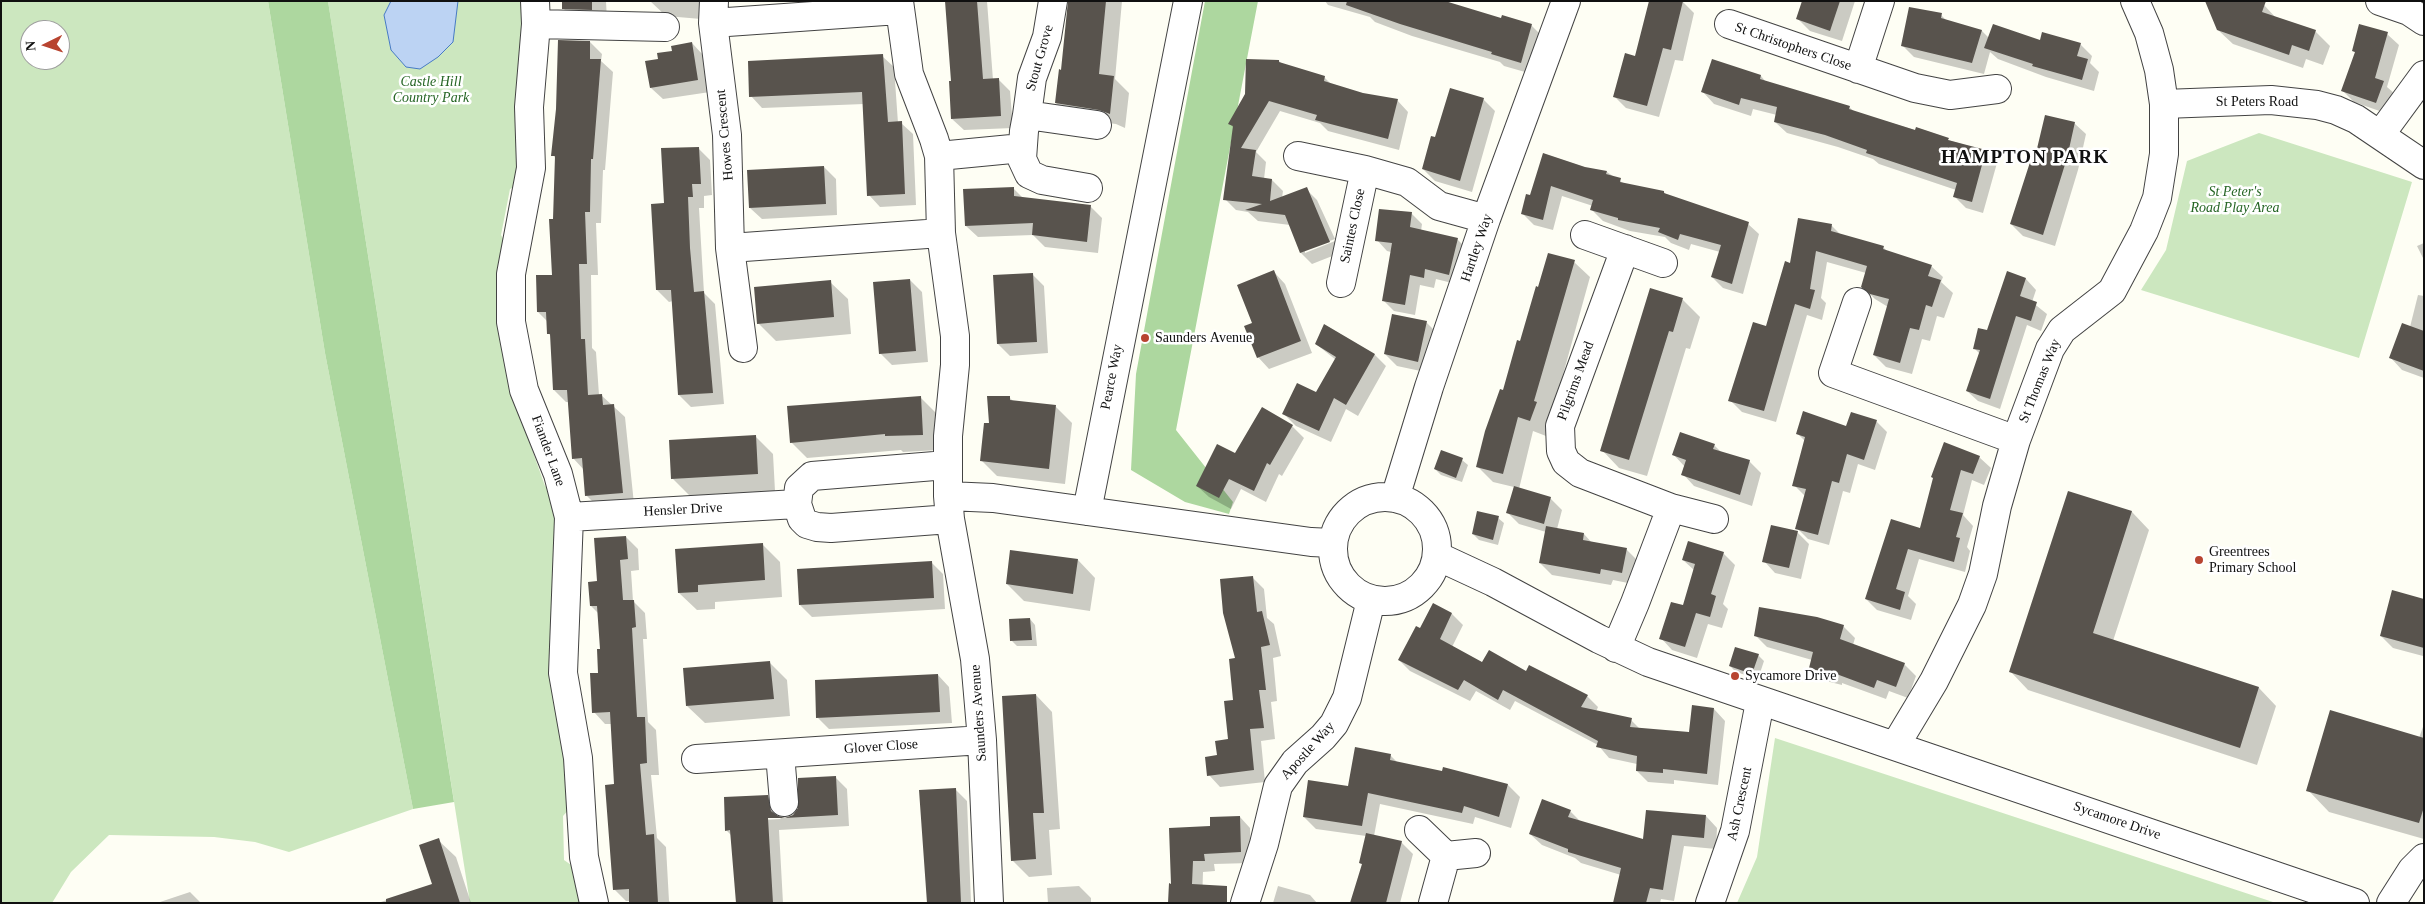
<!DOCTYPE html>
<style>
body{margin:0}
#map{position:relative;width:2425px;height:904px;overflow:hidden;background:#fefef4;font-family:Georgia,serif}
canvas{display:block}
.frame{position:absolute;inset:0;border:2px solid #101010;pointer-events:none}
.north{position:absolute;left:20px;top:20px;width:50px;height:50px;box-sizing:border-box;background:#fff;border:1px solid #9f9f9f;border-radius:50%;rotate:266deg;font-size:14px;font-weight:700;line-height:20px;text-align:center;color:#101010}
.north::after{content:'';display:block;margin:auto;width:18px;height:22px;background:#b84430;clip-path:polygon(50% 0,100% 100%,50% 72%,0 100%)}
</style>
<div id="map">
<canvas width="2425" height="904"></canvas>
<div class="frame"></div>
<div class="north">N</div>
</div>
<script>
const ctx = document.querySelector('canvas').getContext('2d');
ctx.lineJoin = 'round';
function paint(path, color) {
  ctx.fillStyle = color;
  ctx.fill(path, 'evenodd');
}
function toPath(rows) {
  const path = new Path2D();
  for (const r of rows) {
    if (r.length === 3) {
      path.moveTo(r[0] + r[2], r[1]);
      path.arc(r[0], r[1], r[2], 0, 2 * Math.PI);
      continue;
    }
    path.moveTo(r[0], r[1]);
    for (let i = 2; i < r.length; i += 2) path.lineTo(r[i], r[i + 1]);
  }
  return path;
}
function stroke(path, color, width, dash) {
  ctx.strokeStyle = color;
  ctx.lineWidth = width;
  ctx.lineCap = dash ? 'butt' : 'round';
  ctx.setLineDash(dash || []);
  ctx.stroke(path);
}
function drawText(font, color, halo, rows, align = 'center') {
  ctx.font = font + ' Georgia,serif';
  ctx.lineWidth = 5;
  ctx.setLineDash([]);
  ctx.textBaseline = 'middle';
  ctx.strokeStyle = halo;
  ctx.fillStyle = color;
  for (const [text, x, y, turn = 0] of rows) {
    ctx.save();
    ctx.translate(x, y);
    ctx.rotate((+turn || 0) * Math.PI / 180);
    ctx.textAlign = isNaN(turn) ? turn : align;
    if (halo) ctx.strokeText(text, 0, 0);
    ctx.fillText(text, 0, 0);
    ctx.restore();
  }
}
paint(toPath([
 [1,1,268,1,325,353,413,809,289,852,255,842,214,837,109,835,71,872,52,903,1,903],
 [30,30,60,30,60,60,30,60],
 [328,1,526,1,522,183,510,189,501,235,508,247,534,433,529,441,545,486,556,493,572,806,563,816,564,860,577,869,585,903,470,903],
 [2259,133,2412,182,2359,358,2141,290,2166,250,2187,161],
 [1775,738,2276,903,1737,903,1757,857]
]), '#cce7bf');
paint(toPath([
 [268,1,328,1,454,802,413,809,325,353],
 [1205,1,1258,1,1176,430,1233,502,1229,514,1185,502,1131,470,1136,374]
]), '#add79f');
const water = toPath([
 [391,1,458,1,453,42,438,57,420,69,406,67,391,50,384,15,391,1]
]);
paint(water, '#bcd3f3');
stroke(water, '#477bc5', 1);
paint(toPath([
 [563,1,606,1,607,21,575,20,563,8],
 [650,1,702,1,701,19,666,16],
 [947,1,987,1,993,80,999,80,1010,91,1013,128,964,130,952,119,953,82],
 [1069,1,1122,1,1115,79,1129,93,1125,128,1116,124,1071,118,1056,103,1063,71],
 [1325,1,1448,1,1451,4,1502,19,1531,25,1543,37,1532,74,1504,66,1500,62,1412,36,1375,22,1370,17,1328,5],
 [1682,1,1694,13,1683,61,1675,60,1659,117,1626,108,1614,96,1636,58],
 [1804,1,1855,1,1842,41,1810,31,1798,19],
 [2264,5,2277,19,2315,31,2330,46,2323,65,2306,59,2303,68,2233,44,2218,30],
 [1941,15,1947,21,1982,31,1989,38,2080,44,2092,56,2090,63,2099,72,2094,91,2046,77,1998,59,1990,52,1984,74,1914,57,1902,45],
 [2387,34,2399,45,2387,87,2395,94,2388,114,2354,102,2343,91,2356,53,2353,51],
 [590,42,602,54,601,61,613,72,605,170,603,170,601,223,596,223,598,275,591,275,592,348,596,352,599,395,601,395,625,417,634,504,598,507,586,495,584,470,573,458,569,402,566,402,554,390,552,337,548,333,547,321,538,312,554,276,556,159,553,155],
 [692,43,703,55,710,92,663,99,651,88,659,60],
 [882,56,894,67,898,123,901,123,913,134,916,205,880,207,869,195,864,104,762,108,751,96],
 [1279,61,1283,65,1324,77,1331,84,1363,94,1397,100,1408,112,1399,150,1328,131,1320,123,1280,111,1256,152,1266,162,1264,179,1272,180,1283,191,1282,198,1306,189,1317,200,1335,239,1305,250,1305,253,1335,241,1340,253,1312,264,1301,253,1290,225,1258,221,1248,212,1236,210,1225,199,1234,128,1229,123],
 [1761,76,1766,82,1849,107,1855,112,1985,151,1997,163,1983,213,1966,208,1955,197,1956,190,1879,164,1873,159,1838,147,1787,133,1775,122,1777,115,1753,109,1751,116,1714,104,1703,92],
 [1483,99,1495,111,1472,192,1435,181,1423,169,1436,138],
 [2074,123,2086,134,2078,170,2055,246,2023,236,2011,224],
 [698,148,710,160,712,195,704,196,704,208,699,208,702,260,704,293,715,304,724,404,691,407,679,395,673,301,669,302,657,290,665,205],
 [824,167,836,179,837,215,762,219,750,208],
 [1584,168,1607,172,1626,185,1664,192,1667,196,1748,224,1759,234,1743,294,1723,288,1712,277,1720,252,1691,244,1689,250,1671,243,1665,237,1630,231,1603,221,1592,210,1593,206,1562,196,1553,230,1534,225,1523,214,1530,197],
 [1013,188,1023,198,1090,206,1102,218,1098,253,1045,247,1033,235,978,237,966,226],
 [1411,213,1422,224,1421,231,1457,239,1468,250,1460,285,1436,279,1434,288,1420,285,1415,315,1394,311,1383,300,1391,252,1387,251,1377,240],
 [1799,220,1832,226,1841,235,1883,247,1888,252,1931,266,1943,277,1941,282,1953,293,1944,318,1937,316,1930,341,1922,339,1912,374,1886,367,1874,355,1888,307,1875,299,1863,287,1866,273,1827,262,1821,298,1826,303,1822,320,1807,315,1776,422,1742,412,1730,400,1767,327,1791,264],
 [2424,243,2424,260,2417,246],
 [1574,262,1590,277,1546,436,1533,431,1519,489,1550,498,1562,510,1557,529,1584,534,1592,543,1626,549,1638,561,1633,584,1613,580,1611,585,1552,575,1540,563,1546,532,1519,524,1508,513,1514,487,1493,482,1477,466,1539,288],
 [1274,272,1285,284,1312,353,1269,369,1258,357,1254,324],
 [2008,273,2026,279,2036,290,2032,302,2047,314,2041,331,2027,325,2000,409,1978,401,1967,391,1980,354,1974,348,1988,331],
 [1032,274,1044,286,1048,353,1010,356,998,344],
 [910,280,922,292,928,362,892,365,880,353],
 [830,282,848,299,851,334,776,341,758,323],
 [1651,290,1683,300,1700,317,1690,349,1686,348,1647,476,1619,468,1602,450],
 [2418,295,2424,296,2424,378,2402,370,2391,358,2410,327],
 [1426,322,1438,334,1430,373,1397,366,1385,354],
 [1325,325,1375,355,1386,366,1358,416,1346,409,1331,442,1296,426,1284,414,1317,394,1336,360,1316,344],
 [1009,397,1014,402,1056,407,1072,423,1065,484,997,476,981,460,990,425],
 [921,398,937,414,938,450,903,452,901,450,807,458,791,442],
 [1262,409,1292,426,1304,438,1282,476,1279,474,1266,502,1241,489,1231,509,1209,497,1197,486,1236,455],
 [1876,421,1887,432,1875,470,1858,464,1850,493,1843,491,1829,545,1808,539,1797,528,1805,496,1794,485,1805,441,1799,435],
 [756,437,773,454,775,491,690,496,672,478],
 [1714,445,1722,453,1749,461,1761,473,1752,506,1694,486,1683,474,1685,467,1674,455],
 [1979,457,1991,468,1984,485,1972,480,1963,515,1973,526,1967,547,1970,551,1965,572,1919,559,1908,596,1916,604,1911,620,1877,610,1866,599,1920,529,1934,479],
 [1462,460,1468,465,1462,482,1441,475,1435,469],
 [2069,492,2132,512,2149,530,2113,641,2259,688,2276,706,2257,765,2028,690,2011,672],
 [1498,518,1504,523,1498,545,1479,540,1473,534],
 [1797,532,1809,544,1801,579,1775,573,1764,561],
 [626,537,638,549,639,570,631,571,633,601,645,613,647,639,643,639,648,722,656,730,659,775,651,775,657,838,666,847,669,901,671,903,631,903,630,901,626,901,614,889,615,785,612,724,605,724,594,712,602,650,599,614,591,606,599,582],
 [762,544,780,562,782,597,715,602,715,609,697,610,679,593],
 [1723,553,1735,565,1723,604,1728,609,1722,628,1708,624,1697,658,1672,650,1661,638,1683,607,1694,570,1683,560],
 [1078,560,1095,578,1090,611,1024,601,1007,584],
 [931,562,943,574,945,609,812,617,800,605],
 [1252,577,1264,589,1267,618,1274,624,1281,656,1273,658,1277,701,1271,702,1275,739,1261,741,1265,782,1220,787,1209,775,1230,740,1235,701,1236,659],
 [2424,600,2424,658,2423,656,2393,648,2381,636],
 [1433,604,1452,614,1463,625,1452,647,1483,663,1527,672,1587,696,1598,707,1596,712,1631,720,1640,729,1690,733,1714,709,1725,721,1718,785,1674,780,1674,784,1648,782,1637,771,1637,764,1609,758,1598,745,1515,701,1510,710,1476,691,1470,701,1410,671,1399,660,1420,629],
 [1030,619,1035,625,1037,646,1017,646,1012,641],
 [1843,626,1855,638,1853,645,1904,664,1916,676,1908,698,1889,691,1886,699,1842,683,1842,685,1822,680,1810,668,1812,660,1767,647,1755,635],
 [1758,655,1764,661,1758,679,1736,672,1730,666],
 [770,663,787,680,790,716,705,723,687,706],
 [938,675,949,687,952,723,829,729,818,718],
 [1036,695,1052,712,1060,829,1049,830,1052,875,1029,877,1012,860],
 [2424,724,2424,839,2329,812,2308,790,2419,738],
 [1390,755,1398,763,1443,772,1444,768,1508,785,1520,797,1511,828,1475,817,1473,824,1380,804,1374,836,1401,842,1413,854,1400,903,1352,903,1363,865,1360,863,1366,836,1316,829,1304,817,1349,788],
 [835,777,847,789,849,826,779,830,783,903,737,903,731,835,726,830,767,796,779,808,781,818,794,816],
 [779,817,781,819,762,820,762,818],
 [955,789,967,801,971,903,929,903],
 [1570,811,1581,822,1644,840,1706,816,1717,828,1716,849,1684,846,1674,901,1661,899,1660,903,1614,903,1621,875,1581,863,1575,858,1542,845,1530,834],
 [1240,817,1250,828,1251,863,1214,864,1215,871,1203,872,1202,903,1172,885,1211,827],
 [438,840,456,857,471,903,378,903,434,884],
 [1079,886,1091,898,1091,903,1048,903,1047,888],
 [1278,886,1310,895,1317,903,1273,903],
 [190,892,201,903,157,903]
]), '#0003');
paint(toPath([
 [562,1,592,1,592,10,562,9],
 [945,1,977,1,983,79,999,78,1001,116,951,119,949,81,951,81],
 [1068,1,1106,1,1099,74,1114,76,1110,114,1099,110,1055,103,1059,69,1061,70],
 [1347,1,1445,1,1501,18,1502,15,1532,24,1521,63,1491,54,1492,52,1400,24,1346,5],
 [1649,1,1683,1,1671,50,1663,48,1647,106,1613,97,1625,53,1635,56],
 [1802,1,1840,1,1830,31,1796,19],
 [2205,1,2266,1,2262,12,2316,30,2309,51,2292,45,2289,55,2217,30],
 [1909,7,1942,13,1941,18,1982,30,1972,63,1901,46],
 [1993,24,2040,40,2042,32,2081,43,2077,56,2088,59,2082,80,2032,66,2033,64,1984,48],
 [2359,24,2388,32,2375,78,2384,81,2376,103,2341,91,2355,52,2352,51],
 [558,40,590,41,590,59,601,59,593,159,591,159,590,212,585,212,587,264,579,264,581,339,585,339,588,395,602,394,603,405,614,404,623,493,585,496,582,458,572,459,567,390,553,390,550,334,547,334,546,312,537,312,536,275,552,275,549,219,553,219,555,156,551,156,556,109],
 [692,42,698,80,650,88,645,61,658,59,657,53,672,51,671,46],
 [883,54,888,122,902,121,905,194,867,196,862,92,749,97,748,61],
 [1246,59,1279,60,1279,62,1325,76,1324,81,1363,93,1398,99,1388,139,1315,120,1317,115,1269,101,1241,148,1256,150,1252,176,1272,179,1270,201,1307,187,1330,242,1300,253,1285,215,1245,210,1262,204,1223,200,1233,126,1228,124,1245,94],
 [1712,59,1761,75,1760,79,1850,106,1849,109,1874,117,1915,130,1916,127,1949,138,1948,140,1986,150,1972,202,1953,197,1957,183,1866,153,1867,150,1825,135,1774,122,1777,107,1741,98,1739,105,1701,92],
 [1450,88,1484,98,1460,181,1422,169,1431,136,1435,137],
 [2045,115,2075,122,2067,158,2043,235,2010,224,2032,156,2035,157],
 [699,147,701,184,692,184,693,197,688,197,690,248,694,292,704,291,713,393,678,395,671,290,656,290,651,204,664,203,661,148],
 [1543,153,1585,167,1607,171,1606,174,1621,178,1620,182,1664,191,1664,193,1749,222,1732,284,1711,277,1721,245,1680,234,1678,240,1658,232,1660,228,1618,220,1618,218,1590,210,1593,200,1551,186,1543,220,1521,214,1526,194,1530,195],
 [824,166,826,204,749,208,747,170],
 [1014,187,1014,196,1091,205,1087,242,1032,235,1033,223,965,226,963,189],
 [1379,209,1412,212,1410,227,1458,238,1449,275,1425,269,1424,278,1410,275,1405,305,1382,301,1392,243,1375,241],
 [1798,218,1832,224,1831,231,1884,246,1883,249,1932,265,1928,276,1941,280,1932,307,1926,305,1919,330,1910,328,1900,363,1873,355,1889,299,1870,294,1861,287,1867,266,1816,251,1810,289,1815,290,1810,309,1795,304,1764,411,1728,401,1753,322,1766,326,1785,261,1790,263],
 [1548,253,1575,260,1534,401,1537,402,1530,421,1518,417,1503,474,1476,467,1485,431,1500,389,1503,390,1517,340,1520,341,1536,286,1538,287],
 [1274,270,1301,341,1257,358,1244,326,1252,323,1237,285],
 [2007,271,2026,278,2020,296,2037,302,2031,321,2016,316,1990,399,1966,391,1980,350,1973,349,1978,328,1987,330],
 [1033,273,1037,342,997,344,993,275],
 [910,279,916,351,879,354,873,282],
 [831,280,834,317,757,324,754,287],
 [1650,288,1683,298,1673,332,1669,331,1629,460,1600,451],
 [1392,314,1427,321,1418,362,1384,354],
 [2402,323,2424,331,2424,371,2389,358],
 [1324,324,1375,354,1346,405,1334,398,1319,431,1282,414,1297,383,1316,392,1336,357,1315,344],
 [921,396,923,435,885,436,885,434,790,443,787,406],
 [987,396,1010,396,1010,400,1056,405,1049,469,980,461,984,423,989,423],
 [1262,407,1293,425,1270,465,1267,463,1254,491,1229,479,1219,498,1196,486,1217,444,1235,453],
 [1803,411,1846,426,1851,412,1877,420,1864,460,1847,454,1839,483,1832,481,1818,535,1795,529,1806,489,1792,486,1805,437,1796,434],
 [1680,432,1715,444,1713,449,1750,460,1740,495,1681,475,1686,460,1672,455],
 [756,435,758,474,671,479,669,440],
 [1944,442,1980,456,1973,474,1961,470,1950,510,1963,513,1956,537,1960,538,1954,562,1908,549,1896,589,1905,592,1900,610,1865,599,1891,519,1920,528,1933,478,1931,477],
 [1441,450,1463,458,1456,478,1434,469],
 [1514,486,1551,497,1544,524,1506,513],
 [2068,491,2132,511,2093,633,2259,687,2240,748,2009,672],
 [1477,511,1499,516,1493,540,1472,534],
 [1771,525,1798,531,1789,568,1762,562],
 [1546,526,1584,533,1583,540,1627,548,1622,573,1601,569,1600,574,1539,563],
 [626,536,628,559,620,560,623,600,634,600,636,627,632,628,637,717,645,717,647,763,640,764,646,835,654,834,658,903,629,903,629,889,613,890,605,785,614,784,610,712,592,713,590,673,598,673,597,649,600,649,597,606,590,606,588,582,597,581,594,538],
 [1688,541,1724,552,1711,594,1716,596,1710,617,1696,613,1685,647,1659,639,1671,602,1683,605,1695,564,1682,560],
 [763,543,765,580,698,585,698,592,678,593,675,549],
 [1010,550,1078,559,1073,594,1006,584],
 [932,561,934,598,799,605,797,569],
 [1253,576,1257,612,1262,611,1270,645,1261,647,1266,690,1259,690,1264,728,1250,729,1254,770,1207,776,1205,757,1217,755,1215,741,1228,739,1224,701,1233,700,1229,659,1235,658,1223,613,1220,579],
 [2392,590,2424,599,2424,648,2380,636],
 [1433,603,1452,613,1440,639,1482,662,1489,650,1526,671,1529,665,1588,695,1581,707,1632,718,1630,727,1689,732,1692,705,1714,708,1707,774,1663,769,1663,773,1636,771,1637,756,1596,747,1598,741,1503,690,1498,700,1464,680,1458,690,1398,660,1416,626,1420,628],
 [1759,607,1817,617,1844,625,1840,639,1905,663,1896,687,1877,680,1874,688,1831,672,1830,674,1809,668,1813,652,1754,636],
 [1030,618,1032,640,1010,641,1009,619],
 [1735,647,1759,654,1752,674,1729,666],
 [770,661,774,699,686,706,683,668],
 [938,674,940,712,816,718,815,680],
 [1036,694,1044,813,1033,813,1036,859,1011,861,1002,696],
 [2330,710,2424,738,2424,807,2419,823,2306,791],
 [1355,747,1391,754,1390,760,1442,771,1443,767,1508,784,1499,817,1464,806,1462,813,1368,793,1362,826,1303,817,1308,780,1348,786],
 [836,776,838,815,785,818,793,815,798,808,798,778],
 [956,788,961,903,927,903,919,790],
 [768,795,771,811,778,816,785,818,768,818,773,903,736,903,730,830,725,831,724,797],
 [1542,799,1571,810,1568,817,1643,839,1646,810,1706,815,1704,838,1672,835,1663,890,1650,888,1646,903,1613,903,1621,868,1568,852,1568,849,1529,834],
 [1240,816,1241,852,1204,854,1205,861,1193,861,1192,884,1227,886,1227,903,1168,903,1169,883,1171,884,1169,828,1210,826,1210,817],
 [1366,833,1402,841,1386,903,1350,903,1362,864,1359,863],
 [439,838,460,903,386,903,386,899,432,884,419,845]
]), '#58534d');
const minor = toPath([
 [535,1,536,24,529,107,531,168,511,274,511,322,524,390,558,474,569,517,563,673,578,758,584,857,594,903],
 [714,1,713,23,727,135,730,248,941,233],
 [899,1,909,74,934,139,939,156,941,233,955,336,955,365,948,436,948,496,950,519,975,659,982,740,989,903],
 [2380,1,2409,11,2424,21],
 [713,23,899,10],
 [536,24,665,27],
 [1729,24,1915,88,1950,95,1997,89],
 [1858,69,1880,1],
 [2164,104,2271,100,2317,105,2336,110,2356,119,2424,165],
 [1027,115,1032,78,1047,37,1053,1],
 [2380,135,2424,75],
 [939,156,1022,148],
 [1298,156,1365,170,1407,182,1439,206,1486,219],
 [1088,188,1042,180,1029,174,1022,159,1024,131,1027,115,1097,125],
 [1585,235,1663,263],
 [730,248,743,348],
 [1625,249,1560,426,1561,451,1566,462,1580,473,1671,508,1714,519],
 [1341,283,1365,170],
 [1857,302,1833,373,2016,440],
 [947,465,812,476,799,488,797,504,802,519,807,524,817,527,831,528,950,519],
 [948,496,993,498,1311,542,1332,543],
 [1385,549,52],
 [1395,498,1429,387,1486,219,1566,1],
 [1087,511,1188,1],
 [569,517,797,504],
 [1437,556,1493,582,1599,639,1648,662,2355,903],
 [1616,648,1635,603,1671,508],
 [1895,746,1934,681,1972,605,1983,574,1997,506,2016,440,2050,349,2062,330,2112,291,2144,231,2157,198,2164,154,2164,104,2159,70,2149,33,2135,1],
 [780,754,784,802],
 [696,759,982,740],
 [1419,830,1446,856,1433,903],
 [1446,856,1476,853],
 [1245,903,1264,844,1278,786,1295,762,1323,737,1334,724,1347,698,1371,600],
 [1710,903,1735,831,1760,702],
 [2391,903,2412,870,2424,858]
]);
stroke(minor, '#434343', 30);
stroke(minor, '#fff', 28);
for (const [x, y, r, color] of [
 [1145,338,5,"#b84430"],
 [2199,560,5,"#b84430"],
 [1735,676,5,"#b84430"]
]) {
  const dot = new Path2D();
  dot.arc(x, y, r, 0, 2 * Math.PI);
  ctx.fillStyle = color;
  ctx.fill(dot);
  stroke(dot, '#fff', 2);
}
drawText('14px', '#101010', '#fff', [
 ["St Christophers Close",1793,47,19],
 ["Stout Grove",1040,58,-74],
 ["St Peters Road",2257,102],
 ["Howes Crescent",725,135,-95],
 ["Saintes Close",1353,226,-78],
 ["Hartley Way",1477,248,-71],
 ["Pearce Way",1112,377,-79],
 ["Pilgrims Mead",1576,381,-70],
 ["St Thomas Way",2040,381,-68],
 ["Fiander Lane",548,451,70],
 ["Hensler Drive",683,510,-3],
 ["Saunders Avenue",979,713,-94],
 ["Glover Close",881,747,-4],
 ["Apostle Way",1308,751,-48],
 ["Ash Crescent",1740,804,-78],
 ["Sycamore Drive",2117,821,19]
]);
drawText('italic 14px', '#256524', '#fff', [
 ["Castle Hill",431,82],
 ["Country Park",431,98],
 ["St Peter's",2235,192],
 ["Road Play Area",2235,208]
]);
drawText('14px', '#101010', '#fff', [
 ["Saunders Avenue",1155,338],
 ["Greentrees",2209,552],
 ["Primary School",2209,568],
 ["Sycamore Drive",1745,676]
], 'left');
ctx.letterSpacing = '1px';
drawText('bold 19px', '#101010', '#fff', [
 ["HAMPTON PARK",2025,158]
]);
ctx.letterSpacing = '0px';
</script>
